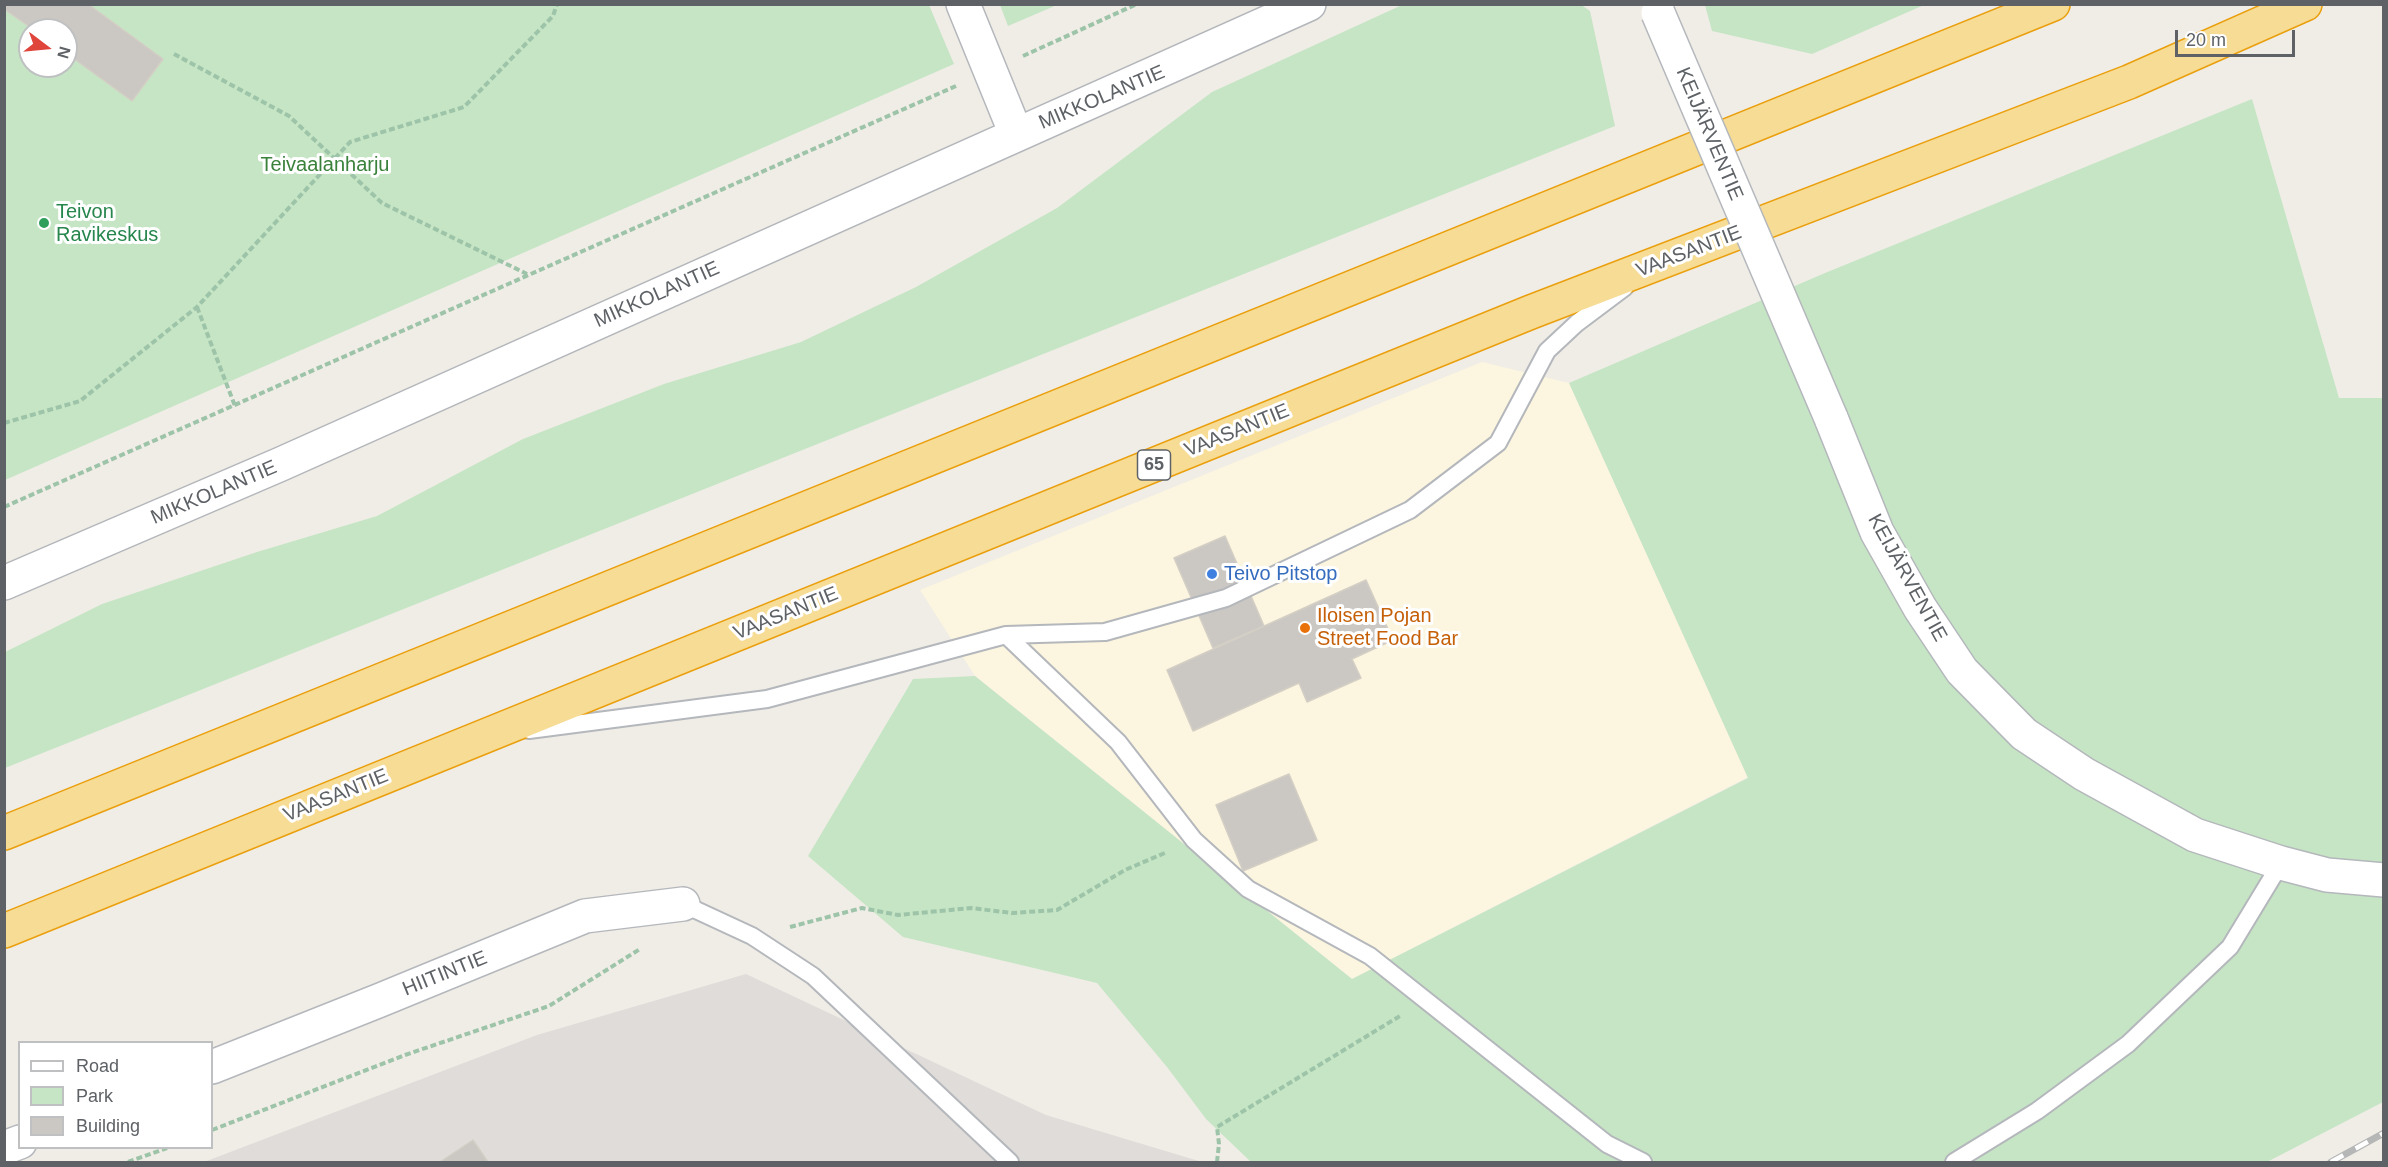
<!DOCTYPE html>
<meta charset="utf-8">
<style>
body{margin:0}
#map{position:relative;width:2388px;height:1167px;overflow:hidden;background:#f0ede7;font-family:Arial,sans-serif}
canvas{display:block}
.frame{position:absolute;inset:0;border:6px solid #5e6266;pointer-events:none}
.legend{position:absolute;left:18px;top:1041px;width:195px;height:108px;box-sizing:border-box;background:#fff;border:2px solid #bfc0c2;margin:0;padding:8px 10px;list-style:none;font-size:18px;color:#5e6266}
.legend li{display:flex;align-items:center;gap:12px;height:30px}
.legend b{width:30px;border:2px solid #bfc0c2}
.north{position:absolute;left:18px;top:18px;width:60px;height:60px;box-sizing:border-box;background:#fff;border:2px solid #bfc0c2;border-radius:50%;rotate:106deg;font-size:16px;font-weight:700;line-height:24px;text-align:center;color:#5e6266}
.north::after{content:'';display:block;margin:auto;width:21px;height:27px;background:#e0453c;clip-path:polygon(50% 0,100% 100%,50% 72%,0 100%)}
.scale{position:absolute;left:2175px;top:30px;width:120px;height:27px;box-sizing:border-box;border:3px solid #5e6266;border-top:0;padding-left:8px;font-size:18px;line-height:21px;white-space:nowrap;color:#5e6266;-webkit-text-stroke:4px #fff;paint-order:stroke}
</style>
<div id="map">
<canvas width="2388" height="1167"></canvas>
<div class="frame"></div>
<ul class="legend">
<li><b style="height:8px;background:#fff"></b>Road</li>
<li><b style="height:16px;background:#c6e5c5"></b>Park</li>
<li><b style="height:16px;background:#cbc8c4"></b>Building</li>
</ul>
<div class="north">N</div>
<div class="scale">20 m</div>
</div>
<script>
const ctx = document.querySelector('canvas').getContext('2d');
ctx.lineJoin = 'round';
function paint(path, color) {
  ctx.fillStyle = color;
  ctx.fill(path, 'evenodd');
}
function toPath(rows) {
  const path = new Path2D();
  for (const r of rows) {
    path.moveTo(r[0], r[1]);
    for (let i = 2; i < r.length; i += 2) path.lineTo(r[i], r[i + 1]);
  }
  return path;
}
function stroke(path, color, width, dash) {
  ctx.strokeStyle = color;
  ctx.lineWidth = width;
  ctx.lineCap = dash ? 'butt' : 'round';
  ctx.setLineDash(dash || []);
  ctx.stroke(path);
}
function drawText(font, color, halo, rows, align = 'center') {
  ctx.font = font + ' Arial,sans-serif';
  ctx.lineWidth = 6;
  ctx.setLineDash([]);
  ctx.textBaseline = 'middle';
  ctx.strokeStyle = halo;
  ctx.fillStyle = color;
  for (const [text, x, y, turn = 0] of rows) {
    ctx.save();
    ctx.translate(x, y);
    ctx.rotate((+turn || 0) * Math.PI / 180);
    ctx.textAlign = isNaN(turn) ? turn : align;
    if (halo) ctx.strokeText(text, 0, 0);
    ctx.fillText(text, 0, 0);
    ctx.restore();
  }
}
paint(toPath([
 [1482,362,1569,383,1748,777,1352,979,975,676,920,590]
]), '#fcf5df');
paint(toPath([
 [746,974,1046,1115,1202,1162,204,1162,537,1035]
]), '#dfdcd9');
paint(toPath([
 [1580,4,1590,11,1615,126,5,768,5,652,102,604,257,552,377,516,523,439,664,384,801,342,916,287,1057,208,1212,92,1402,5],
 [5,5,929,5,954,64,5,480],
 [30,30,66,30,66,66,30,66],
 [1000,5,1057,5,1008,26],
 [1705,5,1705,4,1924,5,1812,54,1712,31],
 [2252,99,2339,398,2383,398,2383,1102,2267,1162,1251,1162,1206,1119,1167,1067,1097,983,903,937,808,856,913,679,975,676,1352,979,1748,778,1569,383,1825,273]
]), '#c6e5c5');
const building = toPath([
 [4,4,88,4,163,59,132,101,66,53,66,30,34,30,4,9,4,4],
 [1225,536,1264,626,1213,648,1174,558,1225,536],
 [1366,580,1393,640,1352,659,1361,678,1307,702,1299,683,1193,731,1167,670,1366,580],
 [1289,774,1317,840,1243,871,1216,805,1289,774],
 [473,1140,488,1162,440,1162,473,1140]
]);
paint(building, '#cbc8c4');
stroke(building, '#d4cfc5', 1.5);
const lane = toPath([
 [1006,635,1118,742,1194,840,1248,889,1370,956,1607,1144,1643,1162],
 [529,730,767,699,1006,635,1105,632,1226,598,1410,510,1498,443,1547,351,1577,323,1625,287],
 [683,904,752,936,813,976,1010,1162],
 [1954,1162,2037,1111,2128,1044,2230,947,2281,863]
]);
const street = toPath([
 [963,4,1016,134],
 [1831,418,1877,532,1920,608,1962,671,2024,734,2084,774,2195,835,2281,863,2327,875,2384,880],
 [212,1067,378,1001,585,916,683,904],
 [4,1148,20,1142]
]);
const secondary = toPath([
 [4,583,281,464,1309,4]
]);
const highway = toPath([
 [4,833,2053,4],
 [4,931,1531,312,2129,82,2305,4]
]);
stroke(lane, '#b4b7bb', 20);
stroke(street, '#b4b7bb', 36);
stroke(secondary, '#b3b6ba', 36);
stroke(highway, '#ea9f0d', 36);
stroke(toPath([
 [174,54,289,116,382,203,527,274],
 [1023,56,1137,4],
 [197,307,235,406],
 [4,423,80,401,197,307,350,142,464,107,553,16,557,4],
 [4,507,956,86],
 [790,927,862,908,898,915,971,908,1012,913,1057,910,1125,870,1167,852],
 [212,1130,405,1055,549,1006,640,949],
 [128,1162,167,1148],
 [1217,1162,1219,1144,1217,1127,1400,1016]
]), '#9dc4a8', 4, [6, 3]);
stroke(lane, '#fff', 16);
stroke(street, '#fff', 33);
stroke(secondary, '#fff', 33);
stroke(highway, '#f7dc96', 33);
const rail = toPath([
 [2331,1162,2384,1133]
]);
stroke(rail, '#b5b6b6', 7);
stroke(rail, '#fff', 4.5, [14]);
const streetBridge = toPath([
 [1658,13,1831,418]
]);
stroke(streetBridge, '#b4b7bb', 36, []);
stroke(streetBridge, '#fff', 33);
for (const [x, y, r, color] of [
 [44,223,6,"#2e9e5b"],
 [1212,574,6,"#3f7fe0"],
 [1305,628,6,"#e8710a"]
]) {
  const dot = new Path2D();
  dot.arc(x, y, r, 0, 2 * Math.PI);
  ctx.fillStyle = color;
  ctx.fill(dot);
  stroke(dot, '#fff', 2);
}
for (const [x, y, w] of [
 [1154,465,33]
]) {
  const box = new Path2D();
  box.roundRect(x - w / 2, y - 15, w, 30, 4.5);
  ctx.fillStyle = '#fff';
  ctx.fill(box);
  stroke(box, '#5e6266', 1.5);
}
drawText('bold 18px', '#5e6266', null, [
 ["65",1154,465]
]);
drawText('20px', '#5e6266', '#fff', [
 ["MIKKOLANTIE",1102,98,-23],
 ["KEIJÄRVENTIE",1709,134,67],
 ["VAASANTIE",1689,252,-21],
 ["MIKKOLANTIE",657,295,-24],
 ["VAASANTIE",1237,431,-22],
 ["MIKKOLANTIE",214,493,-23],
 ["KEIJÄRVENTIE",1907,578,61],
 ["VAASANTIE",786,614,-22],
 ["VAASANTIE",336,796,-22],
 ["HIITINTIE",445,974,-22]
]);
drawText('20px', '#3a823b', '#fff', [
 ["Teivaalanharju",325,165]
]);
drawText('20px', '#27864d', '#fff', [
 ["Teivon",56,212],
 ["Ravikeskus",56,235]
], 'left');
drawText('20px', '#366cbe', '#fff', [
 ["Teivo Pitstop",1224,574]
], 'left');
drawText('20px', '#c56008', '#fff', [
 ["Iloisen Pojan",1317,616],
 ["Street Food Bar",1317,639]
], 'left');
</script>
